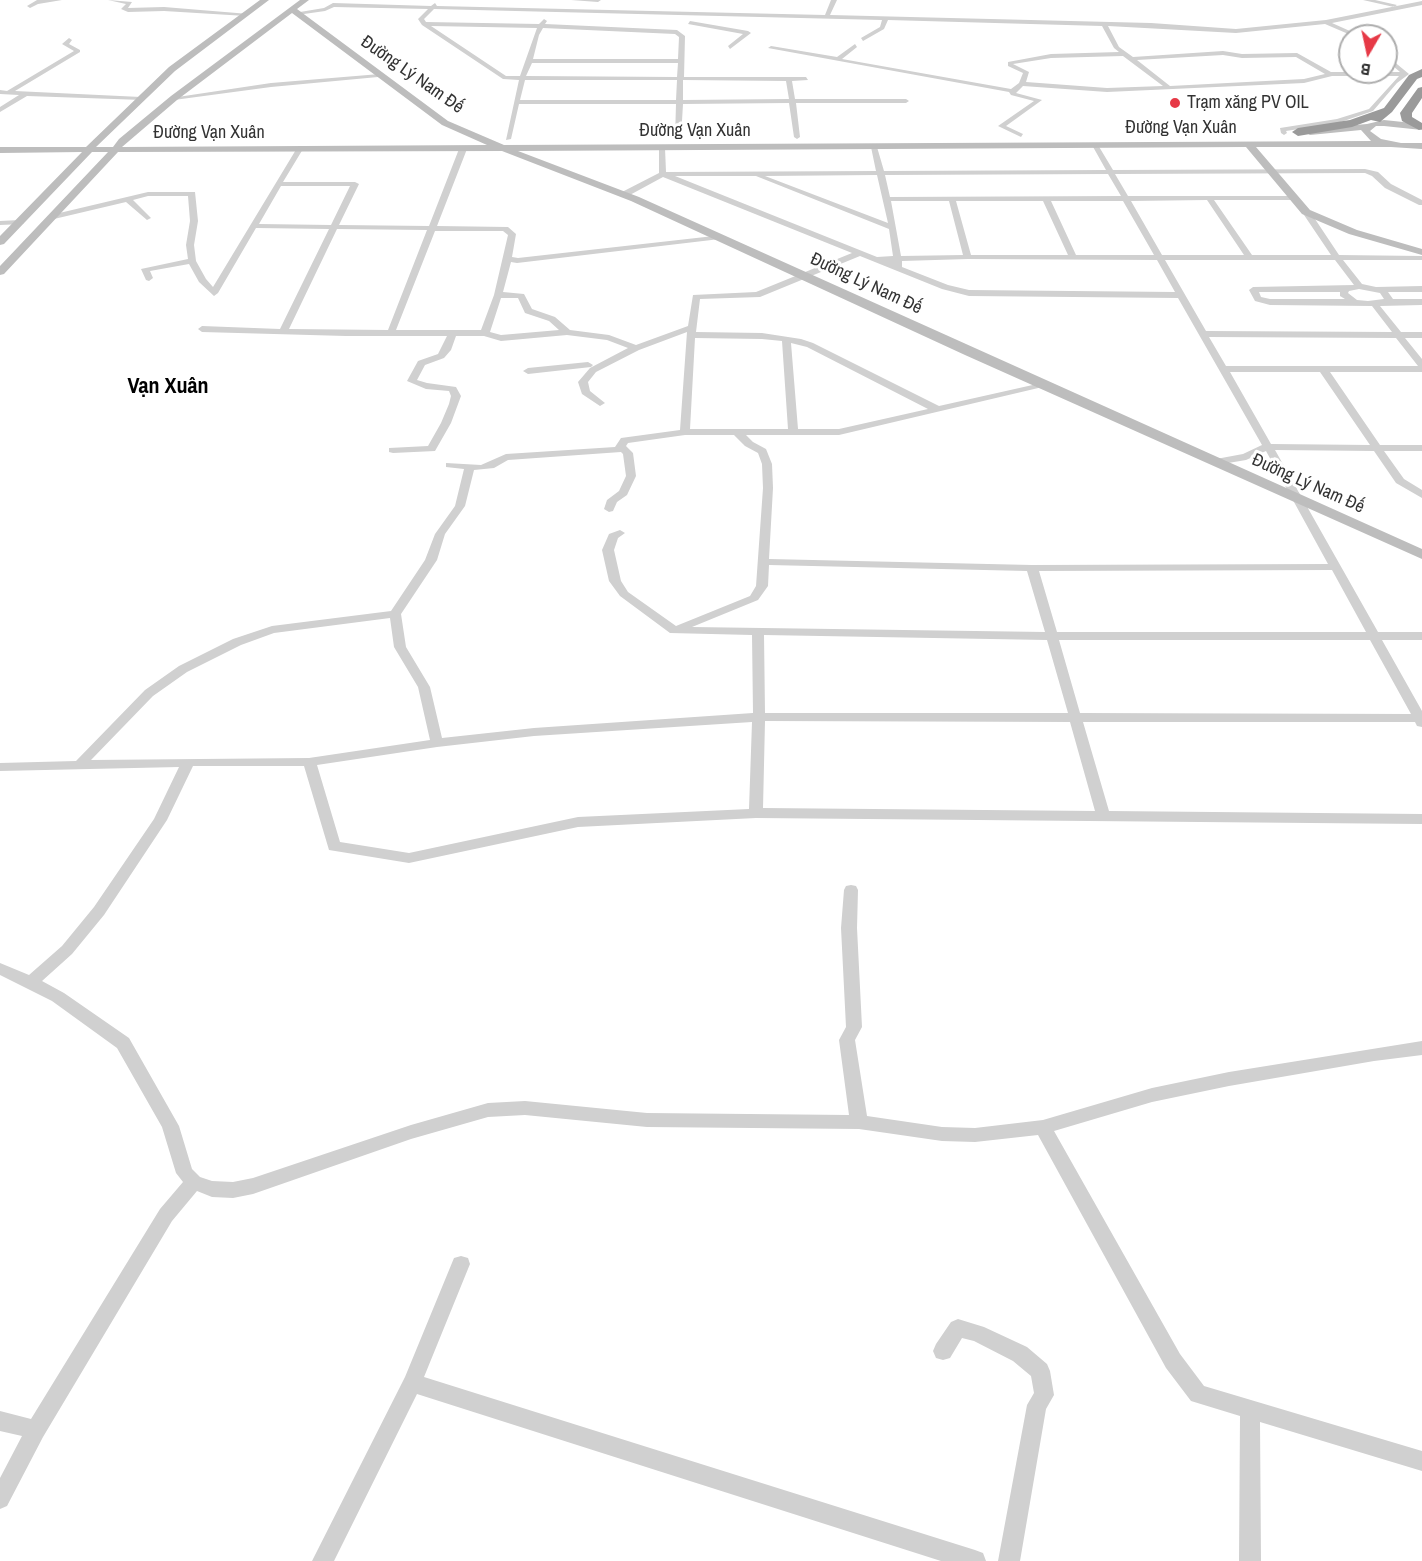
<!DOCTYPE html>
<meta charset="utf-8">
<style>
body{margin:0}
#map{position:relative;width:1422px;height:1561px;overflow:hidden;background:#fff;font-family:"Archivo Narrow",sans-serif}
canvas{display:block}
.north{position:absolute;left:1338px;top:24px;width:60px;height:60px;box-sizing:border-box;background:#fff;border:2px solid #adadad;border-radius:50%;rotate:189deg;font-size:16px;font-weight:700;line-height:24px;text-align:center;color:#333}
.north::after{content:'';display:block;margin:auto;width:21px;height:27px;background:#e63946;clip-path:polygon(50% 0,100% 100%,50% 72%,0 100%)}
</style>
<div id="map">
<canvas width="1422" height="1561"></canvas>
<div class="north">B</div>
</div>
<script>
const ctx = document.querySelector('canvas').getContext('2d');
ctx.lineJoin = 'round';
function toPath(rows) {
  const path = new Path2D();
  for (const r of rows) {
    path.moveTo(r[0], r[1]);
    for (let i = 2; i < r.length; i += 2) path.lineTo(r[i], r[i + 1]);
  }
  return path;
}
function paint(path, color) {
  ctx.fillStyle = color;
  ctx.fill(path, 'evenodd');
}
function stroke(path, color, width, dash) {
  ctx.strokeStyle = color;
  ctx.lineWidth = width;
  ctx.lineCap = dash ? 'butt' : 'round';
  ctx.setLineDash(dash || []);
  ctx.stroke(path);
}
function drawText(font, color, halo, rows, align = 'center') {
  ctx.font = font + ' "Archivo Narrow",sans-serif';
  ctx.lineWidth = 6;
  ctx.setLineDash([]);
  ctx.textBaseline = 'middle';
  ctx.strokeStyle = halo;
  ctx.fillStyle = color;
  for (const [text, x, y, turn = 0] of rows) {
    ctx.save();
    ctx.translate(x, y);
    ctx.rotate((+turn || 0) * Math.PI / 180);
    ctx.textAlign = isNaN(turn) ? turn : align;
    if (halo) ctx.strokeText(text, 0, 0);
    ctx.fillText(text, 0, 0);
    ctx.restore();
  }
}
paint(toPath([
 [37,0,62,0,38,4,30,8,27,6,37,0],
 [108,0,132,2,128,8,164,7,249,14,246,16,164,11,128,12,121,9,126,4,108,0],
 [571,0,601,0,598,2,571,0],
 [831,0,837,0,830,15,1151,23,1236,29,1326,20,1422,1,1422,5,1332,23,1361,36,1353,36,1325,24,1236,33,1108,26,1119,47,1133,57,1223,51,1242,54,1297,53,1331,72,1400,72,1386,60,1386,55,1409,74,1397,83,1373,111,1338,123,1286,131,1287,133,1284,135,1281,133,1280,128,1337,119,1369,109,1399,76,1332,76,1304,83,1107,92,1023,86,1016,93,1042,100,1006,126,1023,134,1021,137,998,126,1034,101,1011,95,1009,92,768,48,771,46,837,57,855,44,857,47,842,59,1011,89,1019,83,1023,73,1008,66,1008,62,1051,54,1119,52,1114,48,1102,26,888,20,884,29,863,41,861,38,880,27,882,20,434,9,424,19,426,22,539,24,544,19,547,21,545,24,677,30,685,36,684,77,806,77,808,80,792,81,795,99,906,99,909,101,906,103,796,103,800,137,797,139,794,137,789,103,683,104,681,138,678,140,675,138,676,104,519,104,511,139,506,140,519,80,503,79,422,25,418,19,428,9,334,7,325,11,297,15,294,13,324,8,333,3,431,6,435,3,437,6,825,15,831,0],
 [431,26,537,28,520,76,506,76,431,26],
 [543,28,675,34,679,37,678,59,533,59,539,35,543,28],
 [1223,55,1242,58,1296,57,1325,74,1304,79,1170,86,1137,60,1223,55],
 [1123,56,1163,86,1107,88,1026,82,1029,72,1013,64,1051,58,1123,56],
 [532,63,678,63,677,77,526,76,532,63],
 [525,80,677,80,676,100,520,100,525,80],
 [683,80,786,81,789,99,683,100,683,80],
 [1363,0,1375,0,1397,5,1394,7,1363,0],
 [690,21,748,31,751,33,730,49,728,46,743,34,688,24,690,21],
 [69,38,72,40,69,44,80,50,80,52,15,91,141,97,143,100,27,96,0,112,0,107,19,95,0,94,0,90,7,91,74,51,62,44,69,38],
 [380,74,378,77,271,87,174,100,171,98,271,83,380,74],
 [1095,143,1098,145,1113,170,1365,169,1378,172,1391,184,1422,200,1422,205,1419,205,1385,188,1372,176,1365,173,1115,174,1128,196,1295,196,1295,200,1214,200,1252,255,1331,255,1302,212,1306,210,1309,210,1339,255,1422,256,1422,260,1343,260,1362,284,1376,287,1422,286,1422,292,1388,292,1393,299,1422,299,1422,305,1380,306,1401,332,1422,332,1422,338,1405,338,1422,359,1422,372,1330,372,1380,445,1422,445,1422,451,1384,451,1404,479,1422,490,1422,498,1396,483,1374,451,1275,450,1378,632,1422,632,1422,640,1382,640,1422,711,1422,727,1417,726,1415,722,1083,722,1109,811,1422,814,1422,824,756,818,578,827,409,863,329,850,304,766,193,766,167,820,104,915,72,954,42,981,64,993,129,1038,179,1126,192,1169,200,1177,212,1181,233,1182,253,1178,411,1125,488,1103,525,1101,647,1113,849,1115,839,1040,846,1027,841,928,844,890,846,886,851,885,856,886,858,890,857,928,862,1027,855,1040,867,1116,942,1127,975,1128,1043,1120,1152,1088,1229,1072,1422,1041,1422,1055,1374,1061,1229,1086,1152,1102,1054,1131,1180,1354,1204,1386,1422,1451,1422,1471,1260,1422,1261,1561,1239,1561,1240,1416,1191,1401,1166,1368,1038,1135,975,1142,942,1141,859,1129,647,1127,525,1115,488,1117,411,1139,253,1194,233,1198,212,1197,197,1191,172,1221,43,1437,7,1506,0,1509,0,1478,22,1436,0,1431,0,1411,31,1419,160,1209,183,1182,176,1173,162,1127,117,1048,52,1001,0,975,0,963,29,975,62,946,94,907,154,819,179,767,0,771,0,763,76,761,145,690,179,666,233,639,272,626,391,611,425,560,435,534,455,506,464,469,446,467,446,463,481,465,506,454,615,447,621,438,680,430,687,332,639,350,596,372,588,382,590,391,605,403,600,406,582,394,578,382,590,368,628,348,607,340,567,335,501,341,484,336,456,336,451,350,444,358,425,365,417,380,427,383,456,387,461,396,451,423,435,451,393,453,389,452,389,448,428,446,441,423,449,404,451,396,449,391,426,389,407,381,418,361,438,354,447,336,346,336,202,332,198,329,202,326,280,329,329,229,256,228,218,293,214,296,199,282,189,264,150,271,153,278,149,281,146,280,141,269,188,259,186,245,190,221,188,196,148,196,133,200,151,218,147,220,126,202,54,219,50,217,51,215,148,192,195,192,198,221,194,245,196,261,206,279,213,287,297,148,303,149,283,182,355,182,359,184,339,225,429,226,459,149,463,147,467,149,437,226,508,227,516,234,512,257,518,258,723,235,723,239,720,239,517,263,511,262,503,292,524,294,532,309,555,317,570,330,609,335,636,345,688,326,693,295,756,292,852,253,663,177,628,196,622,196,622,192,659,173,659,147,665,148,666,172,876,171,871,147,874,145,877,147,884,171,1106,170,1092,145,1095,143],
 [1108,174,1121,196,890,197,885,175,1108,174],
 [877,175,888,223,765,176,877,175],
 [675,176,756,176,889,229,893,256,877,257,675,176],
 [281,186,350,186,331,225,259,224,281,186],
 [1207,200,1244,255,1162,255,1131,201,1207,200],
 [891,201,949,201,963,255,901,256,891,201],
 [956,201,1043,201,1068,255,971,255,956,201],
 [1051,201,1123,201,1154,255,1076,255,1051,201],
 [337,229,427,230,388,330,289,329,337,229],
 [435,231,503,231,508,235,494,295,481,330,396,330,435,231],
 [860,256,942,289,969,296,1178,298,1262,445,1243,454,1216,459,1211,462,1216,465,1246,460,1266,451,1328,564,1032,565,769,559,773,488,772,464,766,449,753,442,746,435,839,435,1051,385,1046,382,939,406,813,343,801,339,762,333,696,332,700,299,760,297,860,256],
 [968,259,1157,260,1175,292,969,290,948,285,902,267,902,261,968,259],
 [1165,260,1335,260,1354,285,1253,287,1249,290,1255,301,1270,305,1372,306,1392,332,1206,331,1165,260],
 [1359,289,1380,293,1384,299,1368,301,1357,300,1348,293,1349,291,1359,289],
 [1259,292,1340,292,1340,296,1345,299,1270,299,1261,297,1259,292],
 [501,298,518,298,525,313,549,321,559,330,501,335,490,332,501,298],
 [1209,337,1396,338,1418,366,1226,366,1209,337],
 [695,338,762,339,782,341,788,429,690,429,695,338],
 [791,343,807,347,928,409,839,429,798,429,791,343],
 [1230,372,1320,372,1370,445,1271,444,1230,372],
 [685,435,734,435,745,446,758,453,762,464,763,488,756,586,750,596,676,626,628,592,621,581,614,550,618,538,625,533,620,530,609,534,602,550,609,581,620,596,670,633,752,635,753,713,534,728,442,738,430,687,406,647,401,614,437,560,445,534,465,506,474,470,494,468,508,460,621,452,623,454,626,476,619,491,607,500,604,509,609,512,613,511,617,502,627,495,636,476,633,453,626,446,628,443,685,435],
 [769,565,1027,571,1045,632,692,627,758,600,768,586,769,565],
 [1332,570,1366,632,1057,632,1039,571,1332,570],
 [390,618,394,647,418,687,430,740,309,758,91,760,153,696,187,672,241,645,274,633,390,618],
 [764,635,1047,640,1068,713,765,713,764,635],
 [1059,640,1370,640,1411,714,1080,713,1059,640],
 [765,721,1070,722,1095,811,763,808,765,721],
 [752,722,749,809,578,817,409,853,340,842,317,765,437,747,534,736,752,722],
 [20,220,24,222,23,224,0,225,0,221,20,220],
 [588,362,593,365,591,367,528,374,523,371,528,368,588,362],
 [461,1256,468,1258,470,1264,424,1377,975,1550,983,1553,986,1561,941,1561,417,1394,334,1561,312,1561,405,1377,454,1258,461,1256],
 [958,1319,984,1327,1027,1347,1047,1364,1050,1371,1054,1395,1046,1409,1020,1561,998,1561,1027,1405,1034,1393,1031,1376,1013,1361,974,1341,962,1338,950,1358,943,1360,936,1358,933,1351,936,1344,951,1322,958,1319]
]), '#d0d0d0');
paint(toPath([
 [260,0,269,0,175,71,96,147,113,147,119,139,171,96,300,0,309,0,297,9,448,121,504,145,1371,141,1361,130,1310,135,1305,132,1310,129,1367,124,1384,120,1422,124,1422,130,1384,126,1376,126,1370,131,1381,139,1401,143,1422,143,1422,149,1391,147,1256,147,1310,210,1357,230,1422,249,1422,255,1349,234,1302,214,1246,147,518,151,639,197,1422,549,1422,559,965,355,631,201,502,151,118,152,4,274,0,275,0,266,108,152,92,152,4,244,0,245,0,236,82,152,0,153,0,147,86,147,169,67,260,0],
 [292,13,442,125,487,145,122,147,177,100,292,13]
]), '#bdbdbd');
paint(toPath([
 [1422,69,1422,77,1417,79,1392,112,1380,122,1371,120,1352,127,1298,136,1292,132,1298,128,1350,120,1384,108,1409,75,1422,69],
 [1422,87,1422,98,1412,113,1412,117,1422,123,1422,129,1419,130,1402,121,1400,113,1418,88,1422,87]
]), '#9a9a9a');
for (const [x, y, r, color] of [
 [1175,103,6,"#e63946"]
]) {
  const dot = new Path2D();
  dot.arc(x, y, r, 0, 2 * Math.PI);
  ctx.fillStyle = color;
  ctx.fill(dot);
  stroke(dot, '#fff', 2);
}
drawText('18px', '#333', '#fff', [
 ["Đường Lý Nam Đế",412,75,35],
 ["Đường Vạn Xuân",1181,128],
 ["Đường Vạn Xuân",695,131],
 ["Đường Vạn Xuân",209,133],
 ["Đường Lý Nam Đế",866,284,25],
 ["Đường Lý Nam Đế",1308,484,24]
]);
drawText('18px', '#333', '#fff', [
 ["Trạm xăng PV OIL",1187,103]
], 'left');
drawText('bold 22px', '#000', '#fff', [
 ["Vạn Xuân",168,387]
]);
</script>
